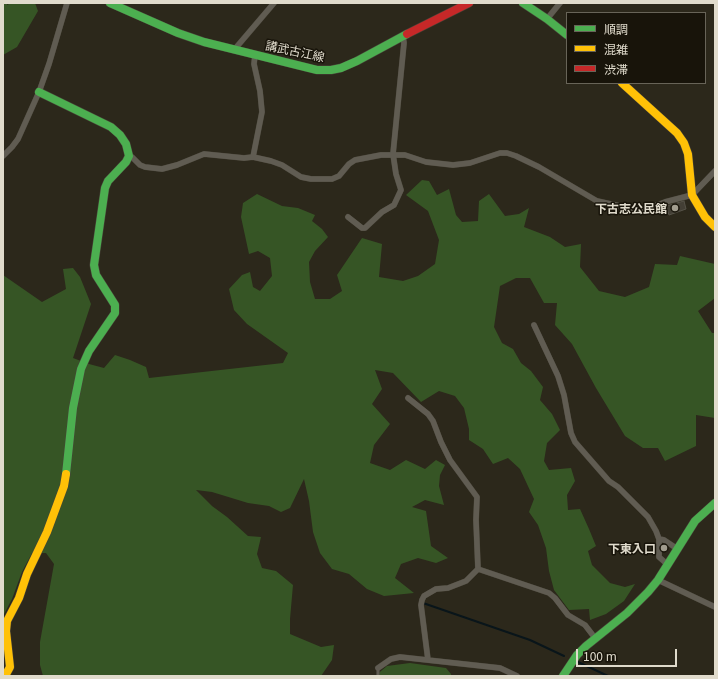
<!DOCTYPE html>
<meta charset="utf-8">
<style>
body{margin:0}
#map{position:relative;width:718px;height:679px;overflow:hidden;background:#2c281b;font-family:Georgia,"Noto Sans JP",serif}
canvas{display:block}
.frame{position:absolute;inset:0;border:4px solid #e0dbcc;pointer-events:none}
.legend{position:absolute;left:566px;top:12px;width:140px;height:72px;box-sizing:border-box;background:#18140a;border:1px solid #686458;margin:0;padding:5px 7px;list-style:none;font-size:12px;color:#e0dbcc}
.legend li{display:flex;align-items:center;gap:8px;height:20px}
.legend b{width:20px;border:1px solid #686458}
.scale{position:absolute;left:576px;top:649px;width:101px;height:18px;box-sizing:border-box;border:2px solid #e0dbcc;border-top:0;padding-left:5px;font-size:12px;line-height:14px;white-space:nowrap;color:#e0dbcc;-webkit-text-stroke:3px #18140a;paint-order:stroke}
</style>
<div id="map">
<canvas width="718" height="679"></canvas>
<div class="frame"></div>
<ul class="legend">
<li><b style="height:5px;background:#4caf50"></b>順調</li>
<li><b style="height:5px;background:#ffc107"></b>混雑</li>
<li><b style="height:5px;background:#c62828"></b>渋滞</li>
</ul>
<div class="scale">100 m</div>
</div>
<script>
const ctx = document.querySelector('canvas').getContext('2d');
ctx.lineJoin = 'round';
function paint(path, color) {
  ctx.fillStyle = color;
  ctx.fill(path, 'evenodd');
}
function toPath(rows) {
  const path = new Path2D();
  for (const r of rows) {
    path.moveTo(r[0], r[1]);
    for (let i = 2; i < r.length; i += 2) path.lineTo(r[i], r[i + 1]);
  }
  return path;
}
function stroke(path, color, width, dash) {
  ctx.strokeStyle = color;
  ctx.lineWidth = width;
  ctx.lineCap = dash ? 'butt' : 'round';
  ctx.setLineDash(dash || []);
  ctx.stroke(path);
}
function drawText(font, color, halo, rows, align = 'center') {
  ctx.font = font + ' Georgia,"Noto Sans JP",serif';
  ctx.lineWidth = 3;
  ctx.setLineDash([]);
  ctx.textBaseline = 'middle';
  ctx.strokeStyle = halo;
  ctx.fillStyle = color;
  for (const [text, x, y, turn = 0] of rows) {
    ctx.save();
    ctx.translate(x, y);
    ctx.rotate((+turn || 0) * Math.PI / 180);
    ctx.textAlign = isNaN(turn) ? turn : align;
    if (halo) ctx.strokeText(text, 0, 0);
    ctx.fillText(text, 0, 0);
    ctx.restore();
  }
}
paint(toPath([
 [3,3,7,3,7,5,11,3,35,3,38,11,17,47,3,55],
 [422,180,429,181,437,195,449,189,456,215,462,222,478,221,479,201,489,194,505,216,519,214,529,208,524,227,550,237,565,247,581,244,580,267,599,291,625,297,649,287,655,264,677,265,680,256,715,264,715,298,698,311,712,333,715,333,715,418,696,415,696,446,665,461,658,448,643,448,625,436,596,388,572,344,555,325,557,303,544,303,530,278,516,278,500,286,494,327,502,343,513,349,521,363,531,371,543,387,540,400,552,414,560,430,547,443,544,461,549,470,571,468,575,481,567,495,568,510,580,509,589,529,596,546,588,551,592,565,610,583,625,587,635,584,624,601,606,614,590,620,589,609,569,610,554,590,549,571,546,548,538,525,529,512,534,499,520,469,508,458,493,464,483,449,469,440,469,429,464,408,455,396,439,391,421,402,393,373,375,370,382,389,372,404,390,424,374,445,370,463,390,470,406,460,425,469,436,460,445,465,440,475,439,486,444,505,425,500,412,507,426,511,431,546,448,558,436,563,418,558,401,564,395,578,414,593,384,596,367,589,349,574,332,569,320,553,313,532,309,501,304,479,290,508,281,512,269,506,248,503,212,492,196,490,212,506,227,517,248,536,261,537,257,554,262,568,276,571,293,585,290,619,290,634,321,647,334,645,332,660,321,676,43,676,40,665,40,642,54,564,46,553,32,553,22,572,12,599,3,616,3,275,42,302,66,289,63,269,73,268,80,277,91,304,73,358,89,364,104,368,115,355,130,360,146,367,149,378,283,363,288,353,247,324,234,310,229,289,242,275,250,272,253,287,260,291,272,276,270,258,258,251,249,254,241,217,243,203,257,194,282,206,298,208,315,215,312,221,322,229,328,237,315,251,309,262,310,282,315,299,330,299,342,291,337,275,362,238,382,244,379,277,403,281,418,276,435,264,439,240,428,211,406,195],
 [410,663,446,668,451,674,451,676,375,676,387,666]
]), '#365525');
stroke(toPath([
 [423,603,530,640,564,656],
 [578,662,608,676]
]), '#09151a', 2);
const building = toPath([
 [684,201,686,209,669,215,666,206,684,201]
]);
paint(building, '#433f35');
stroke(building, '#565348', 1);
const lane = toPath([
 [378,676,378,669]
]);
const street = toPath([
 [547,19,560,3],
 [234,50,274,3],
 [255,55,254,64,260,91,262,112,253,157,271,161,282,165,301,177,311,179,332,179,339,176,349,164,355,160,381,155,405,155,426,162,453,165,470,163,500,153,507,153,516,156,539,167,597,201,638,210,646,209,665,202,692,195,715,171],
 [3,156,12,147,18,139,39,92,49,64,67,3],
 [129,156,132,157,140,165,145,167,162,169,177,165,204,154,244,158,253,157],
 [348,217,362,228,365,228,382,212,394,205,401,190,396,174,393,154,404,43,403,36],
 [534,325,558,376,564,395,571,433,575,442,609,481,618,487,648,517,656,531,659,539,664,540,676,548],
 [408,398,428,414,433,421,441,442,450,460,477,497,476,520,478,569],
 [659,539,659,557,667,564],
 [658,580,715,607],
 [428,660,421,605,422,600,424,596,436,589,448,588,466,581,478,569,549,593,555,598,568,615,585,625,595,638],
 [378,668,391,659,400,657,500,668,517,676]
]);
const fast = toPath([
 [110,3,178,33,204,42,317,70,331,70,341,68,357,61,407,34],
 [523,3,547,19,567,35],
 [39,92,111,127,120,135,126,144,129,156,126,162,108,181,105,188,94,265,96,275,115,305,115,313,89,351,81,369,73,408,66,474],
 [563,676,577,655,586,646,627,613,648,592,658,580,695,521,715,503]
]);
const slow = toPath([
 [622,83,677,133,684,143,688,154,692,195,705,217,715,227],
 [5,676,10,667,6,631,7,621,19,598,27,574,47,532,64,486,66,474]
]);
const jam = toPath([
 [407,34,469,3]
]);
stroke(lane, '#49453a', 3.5);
stroke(street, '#49453a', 6);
stroke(fast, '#49453a', 9);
stroke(slow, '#49453a', 9);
stroke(jam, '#49453a', 9);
stroke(lane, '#605c52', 2.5);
stroke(street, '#605c52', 5.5);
stroke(fast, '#4caf50', 8);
stroke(slow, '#ffc107', 8);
stroke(jam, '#c62828', 8);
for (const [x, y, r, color] of [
 [675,208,4,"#a19c8e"],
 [664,548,4,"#a19c8e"]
]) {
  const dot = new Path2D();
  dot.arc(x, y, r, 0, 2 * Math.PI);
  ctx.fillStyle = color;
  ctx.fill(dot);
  stroke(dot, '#18140a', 1.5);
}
drawText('12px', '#e0dbcc', '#18140a', [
 ["講武古江線",295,51,12]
]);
drawText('bold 12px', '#e0dbcc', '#18140a', [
 ["下古志公民館",667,208],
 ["下東入口",656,548]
], 'right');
</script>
